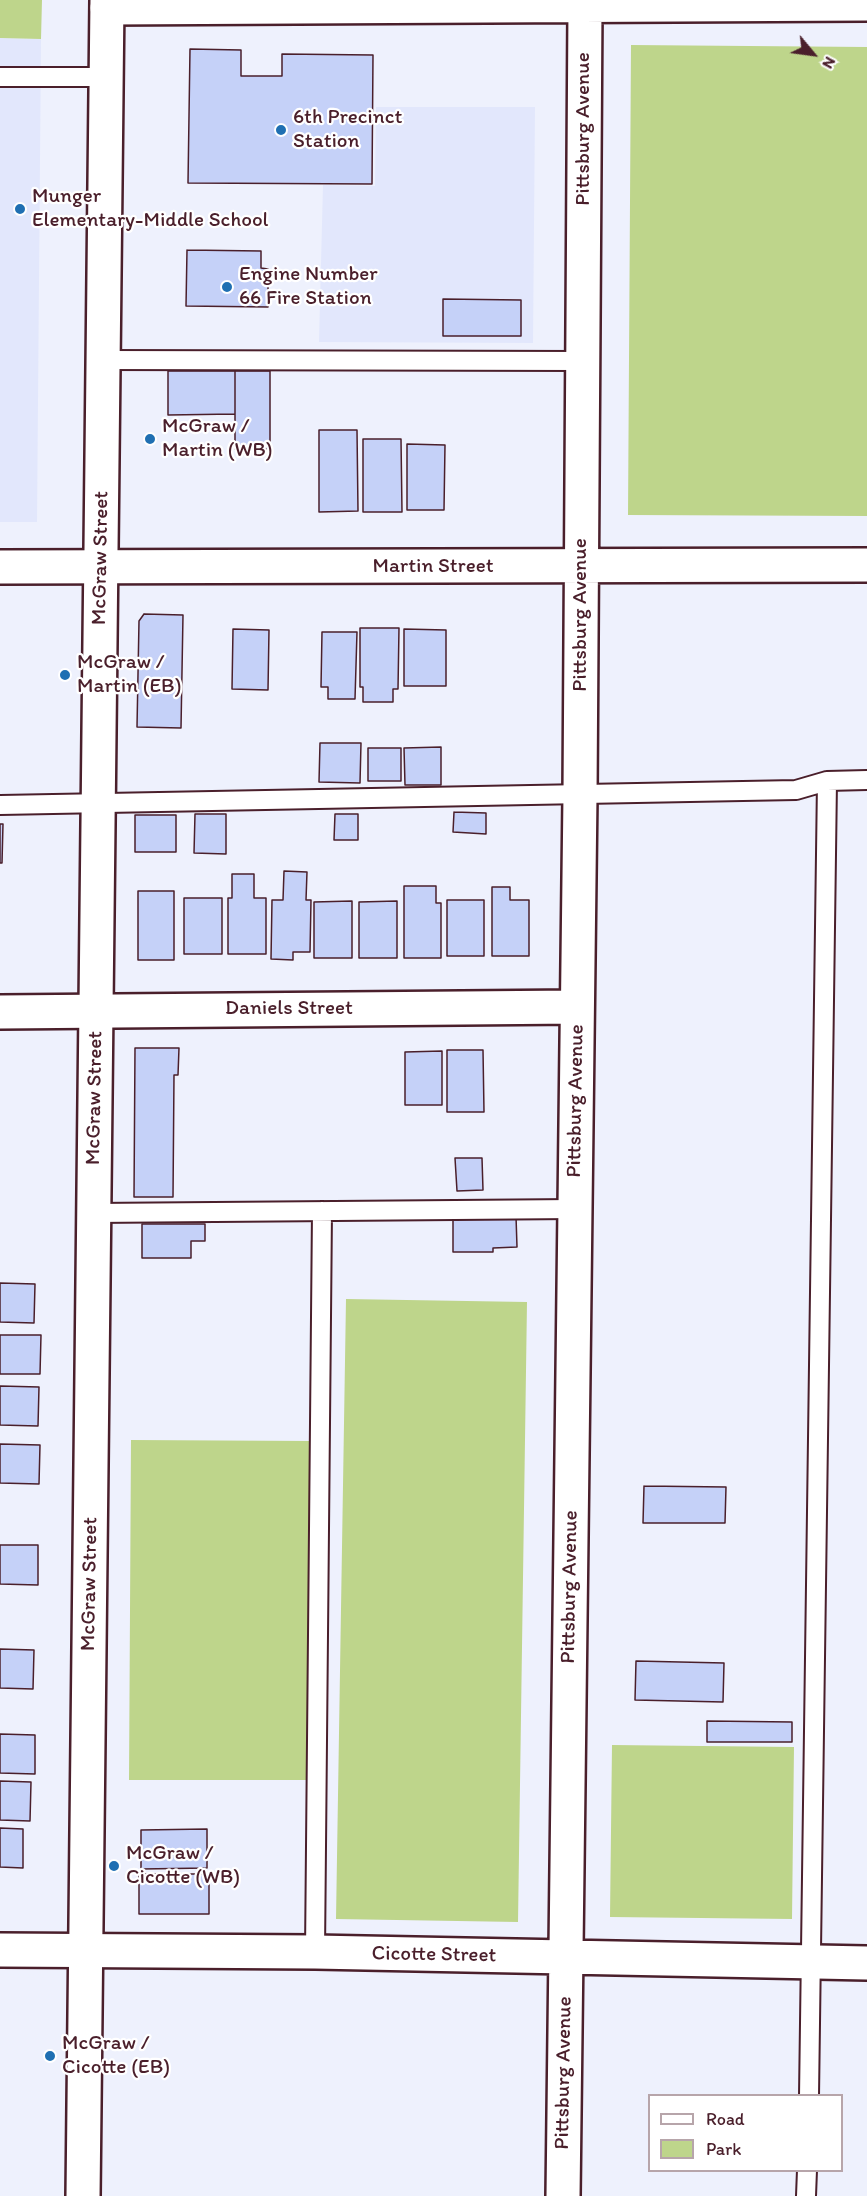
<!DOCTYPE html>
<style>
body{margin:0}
#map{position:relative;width:867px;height:2196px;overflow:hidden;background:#eef1fd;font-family:Itim,sans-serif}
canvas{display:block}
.legend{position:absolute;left:648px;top:2094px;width:195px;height:78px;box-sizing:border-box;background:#fff;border:2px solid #b7a5aa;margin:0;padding:8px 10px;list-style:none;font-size:18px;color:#4a1f2b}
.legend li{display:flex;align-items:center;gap:12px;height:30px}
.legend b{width:30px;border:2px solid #b7a5aa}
.north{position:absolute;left:783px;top:24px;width:60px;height:60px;-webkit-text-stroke:4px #fff;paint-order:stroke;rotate:119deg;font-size:16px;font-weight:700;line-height:24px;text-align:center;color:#4a1f2b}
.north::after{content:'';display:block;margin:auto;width:21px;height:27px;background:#4a1f2b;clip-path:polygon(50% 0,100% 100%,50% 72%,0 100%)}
</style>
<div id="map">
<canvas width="867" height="2196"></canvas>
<ul class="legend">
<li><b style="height:8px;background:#fff"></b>Road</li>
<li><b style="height:16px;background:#bed58b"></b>Park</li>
</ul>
<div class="north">N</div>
</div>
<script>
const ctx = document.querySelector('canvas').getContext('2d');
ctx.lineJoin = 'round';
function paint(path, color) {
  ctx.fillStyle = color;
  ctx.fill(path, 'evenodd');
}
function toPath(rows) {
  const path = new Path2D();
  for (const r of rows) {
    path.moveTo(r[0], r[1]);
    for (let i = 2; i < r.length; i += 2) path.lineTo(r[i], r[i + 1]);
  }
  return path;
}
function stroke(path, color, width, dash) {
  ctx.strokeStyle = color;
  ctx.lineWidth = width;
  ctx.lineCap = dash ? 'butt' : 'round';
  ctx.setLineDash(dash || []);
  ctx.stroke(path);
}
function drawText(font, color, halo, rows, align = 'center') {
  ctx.font = font + ' Itim,sans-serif';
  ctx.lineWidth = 4.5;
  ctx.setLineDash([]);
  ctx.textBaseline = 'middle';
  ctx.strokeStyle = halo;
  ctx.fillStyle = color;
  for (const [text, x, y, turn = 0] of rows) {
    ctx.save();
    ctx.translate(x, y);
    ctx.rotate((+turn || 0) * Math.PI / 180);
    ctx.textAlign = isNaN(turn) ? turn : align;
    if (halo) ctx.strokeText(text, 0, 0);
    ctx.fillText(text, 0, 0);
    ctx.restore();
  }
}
paint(toPath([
 [0,38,41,39,37,522,0,522],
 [376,107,535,107,533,343,319,342,323,185,375,186]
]), '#e2e7fc');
paint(toPath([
 [0,0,42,0,41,39,0,38],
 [631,45,867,47,867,516,628,515],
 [346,1299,527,1302,518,1922,336,1919],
 [131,1440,311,1441,308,1780,129,1780],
 [612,1745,794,1747,792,1919,610,1917]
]), '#bed58b');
const building = toPath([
 [190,49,241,50,241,76,282,76,282,54,373,55,372,184,188,183,190,49],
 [187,250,261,251,261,268,268,269,268,307,186,306,187,250],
 [443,299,521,300,521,336,443,336,443,299],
 [168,371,235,371,235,414,168,415,168,371],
 [235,371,270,371,270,449,235,449,235,371],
 [319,430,357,430,358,511,319,512,319,430],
 [363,439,401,439,402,512,363,512,363,439],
 [407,444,445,445,444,510,407,510,407,444],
 [144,614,183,615,181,728,137,727,139,621,144,614],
 [360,628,399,628,398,689,393,689,393,702,363,702,363,687,360,687,360,628],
 [233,629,269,630,268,690,232,689,233,629],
 [404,629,446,630,446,686,404,686,404,629],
 [322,632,357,632,355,699,328,699,328,687,321,687,322,632],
 [320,743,361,743,360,783,319,782,320,743],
 [441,747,441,785,405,785,404,748,441,747],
 [368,748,401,748,401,781,368,781,368,748],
 [454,812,486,813,486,834,453,832,454,812],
 [195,814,226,814,226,854,194,853,195,814],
 [335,814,358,814,358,840,334,840,335,814],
 [135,815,176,815,176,852,135,852,135,815],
 [0,824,3,824,2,863,0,863,0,824],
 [284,871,307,872,306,900,311,900,310,952,293,952,293,960,271,959,272,900,283,900,284,871],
 [232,874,254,874,254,898,266,898,266,954,228,954,228,898,232,898,232,874],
 [404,886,436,886,436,903,441,903,441,958,404,958,404,886],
 [492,887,510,887,510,900,529,900,529,956,492,956,492,887],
 [138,891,174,891,174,960,138,960,138,891],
 [184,898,222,898,222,954,184,954,184,898],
 [447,900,484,900,484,956,447,956,447,900],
 [352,901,352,958,314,958,314,902,352,901],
 [397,901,397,958,359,958,359,902,397,901],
 [135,1048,179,1048,178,1075,174,1075,173,1197,134,1197,135,1048],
 [447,1050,483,1050,484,1112,447,1112,447,1050],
 [442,1051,442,1105,405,1105,405,1052,442,1051],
 [455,1158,482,1158,483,1190,457,1191,455,1158],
 [453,1215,516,1216,517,1247,493,1248,493,1252,453,1252,453,1215],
 [142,1224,205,1224,205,1241,191,1241,191,1258,142,1258,142,1224],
 [0,1283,35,1284,34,1323,0,1322,0,1283],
 [0,1335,41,1335,40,1374,0,1374,0,1335],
 [0,1386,39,1387,38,1426,0,1425,0,1386],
 [0,1444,40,1445,39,1484,0,1483,0,1444],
 [644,1486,726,1487,725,1523,643,1523,644,1486],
 [0,1545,38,1545,38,1585,0,1584,0,1545],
 [0,1649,34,1650,33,1689,0,1688,0,1649],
 [636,1661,724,1663,723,1702,635,1700,636,1661],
 [707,1721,792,1722,792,1742,707,1742,707,1721],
 [0,1734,35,1735,35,1774,0,1773,0,1734],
 [0,1781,31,1782,30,1821,0,1820,0,1781],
 [0,1828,23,1829,23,1868,0,1867,0,1828],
 [207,1829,207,1868,141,1869,141,1830,207,1829],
 [139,1874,209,1874,209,1914,139,1914,139,1874]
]);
paint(building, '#c5d1f8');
stroke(building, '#4a1f2b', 1.5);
const lane = toPath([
 [0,77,106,77],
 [103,360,583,361],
 [0,805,796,790,827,781,867,780],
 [94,1213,575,1209],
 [315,1952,322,1211],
 [809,2096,827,781],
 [806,2196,807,2170]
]);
const street = toPath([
 [107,8,867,4],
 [0,567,867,565],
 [0,1012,577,1007],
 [0,1950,315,1952,867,1963],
 [563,2196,580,795,585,6]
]);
const secondary = toPath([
 [83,2196,107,0]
]);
stroke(lane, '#4a1f2b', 22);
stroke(street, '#4a1f2b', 38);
stroke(secondary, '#4a1f2b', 38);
stroke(lane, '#fff', 18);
stroke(street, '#fff', 33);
stroke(secondary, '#fff', 33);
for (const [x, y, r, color] of [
 [281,130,6,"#1f6fb2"],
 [20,209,6,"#1f6fb2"],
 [227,287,6,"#1f6fb2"],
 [150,439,6,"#1f6fb2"],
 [65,675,6,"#1f6fb2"],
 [114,1866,6,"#1f6fb2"],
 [50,2056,6,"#1f6fb2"]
]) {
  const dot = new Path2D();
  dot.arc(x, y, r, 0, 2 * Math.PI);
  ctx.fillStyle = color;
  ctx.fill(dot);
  stroke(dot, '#fff', 2);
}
drawText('21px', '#4a1f2b', '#fff', [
 ["6th Precinct",293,118],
 ["Station",293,142],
 ["Munger",32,197],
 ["Elementary-Middle School",32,221],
 ["Engine Number",239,275],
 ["66 Fire Station",239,299],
 ["McGraw /",162,427],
 ["Martin (WB)",162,451],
 ["McGraw /",77,663],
 ["Martin (EB)",77,687],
 ["McGraw /",126,1854],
 ["Cicotte (WB)",126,1878],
 ["McGraw /",62,2044],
 ["Cicotte (EB)",62,2068]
], 'left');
drawText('21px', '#4a1f2b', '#fff', [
 ["Pittsburg Avenue",584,129,-90],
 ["McGraw Street",101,558,-89],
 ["Martin Street",433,567],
 ["Pittsburg Avenue",581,615,-90],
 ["Daniels Street",289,1009],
 ["McGraw Street",95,1098,-89],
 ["Pittsburg Avenue",576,1101,-89],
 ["McGraw Street",90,1584,-89],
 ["Pittsburg Avenue",570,1587,-89],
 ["Cicotte Street",434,1955,1],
 ["Pittsburg Avenue",564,2073,-89]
]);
</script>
